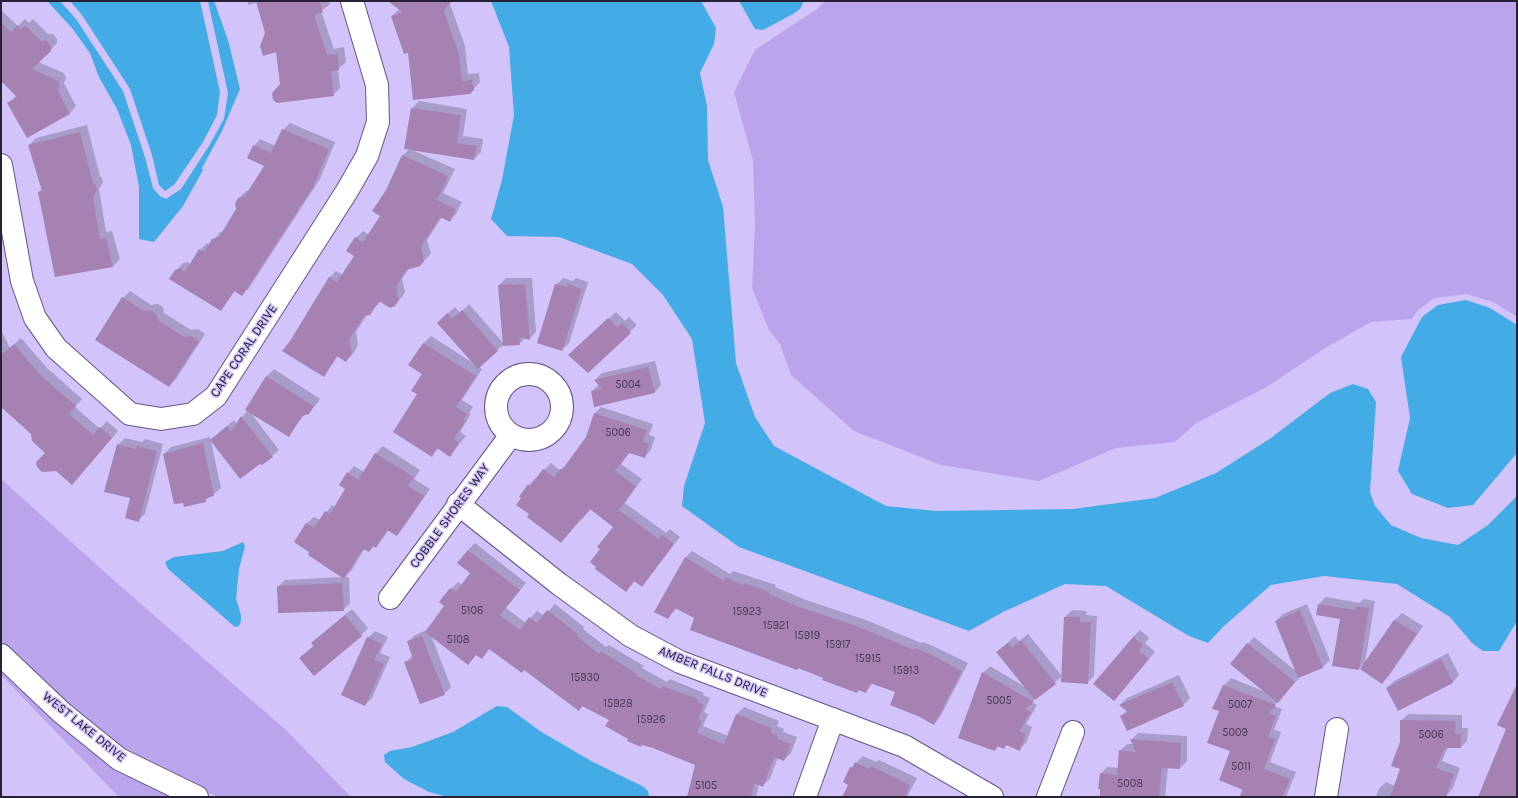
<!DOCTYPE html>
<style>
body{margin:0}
#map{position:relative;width:1518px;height:798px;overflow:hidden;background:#d2c3fb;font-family:Karla,sans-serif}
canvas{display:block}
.frame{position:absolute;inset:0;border:2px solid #272136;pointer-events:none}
</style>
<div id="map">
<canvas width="1518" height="798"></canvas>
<div class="frame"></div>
</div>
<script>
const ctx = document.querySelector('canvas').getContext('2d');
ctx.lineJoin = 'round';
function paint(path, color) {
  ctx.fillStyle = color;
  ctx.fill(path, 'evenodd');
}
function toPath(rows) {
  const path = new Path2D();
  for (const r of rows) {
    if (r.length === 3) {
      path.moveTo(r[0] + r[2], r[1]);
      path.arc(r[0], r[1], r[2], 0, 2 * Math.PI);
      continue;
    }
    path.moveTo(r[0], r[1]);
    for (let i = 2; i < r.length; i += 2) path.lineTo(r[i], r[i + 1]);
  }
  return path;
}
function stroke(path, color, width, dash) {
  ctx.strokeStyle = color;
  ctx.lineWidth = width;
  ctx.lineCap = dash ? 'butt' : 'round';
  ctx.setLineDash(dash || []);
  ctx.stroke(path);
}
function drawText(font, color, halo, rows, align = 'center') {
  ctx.font = font + ' Karla,sans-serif';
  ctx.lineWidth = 3;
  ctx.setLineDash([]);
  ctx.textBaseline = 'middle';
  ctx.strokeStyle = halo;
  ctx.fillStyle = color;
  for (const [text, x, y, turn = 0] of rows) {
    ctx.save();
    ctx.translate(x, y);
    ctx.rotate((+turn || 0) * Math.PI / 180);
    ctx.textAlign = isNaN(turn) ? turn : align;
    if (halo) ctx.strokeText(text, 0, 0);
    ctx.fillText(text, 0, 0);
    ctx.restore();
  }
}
paint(toPath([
 [825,1,1517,1,1517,317,1493,302,1467,294,1434,298,1417,311,1412,319,1371,322,1327,347,1265,388,1196,423,1175,442,1116,448,1039,481,941,465,854,431,791,375,780,344,769,330,752,288,755,224,753,161,734,92,755,50,817,9],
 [1,479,118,584,287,731,351,797,219,797,187,784,123,752,66,706,1,644],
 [1,666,176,797,119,797,1,675]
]), '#baa5ec');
paint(toPath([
 [47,1,60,1,76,19,123,91,145,157,153,188,160,196,166,199,181,189,209,146,224,119,228,93,208,1,214,1,228,40,240,89,222,131,202,168,203,170,183,206,154,242,139,239,139,187,131,145,117,109,99,77,90,53,72,28],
 [70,1,200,1,220,92,217,115,203,142,174,185,165,191,159,185,152,155,130,89,82,15],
 [491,1,701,1,716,28,714,44,700,73,707,106,708,160,723,207,736,363,755,417,774,446,886,506,936,511,1073,509,1155,498,1216,473,1271,438,1330,393,1353,384,1368,389,1376,402,1370,492,1375,506,1391,525,1421,538,1458,545,1488,525,1517,496,1517,621,1499,651,1483,651,1472,643,1450,617,1397,584,1324,576,1271,585,1224,626,1208,643,1189,636,1106,586,1065,584,1003,612,969,631,739,547,682,506,684,486,705,423,692,339,663,295,632,264,559,237,507,236,491,219,502,180,514,115,509,47],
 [739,1,804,1,800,9,793,14,763,30,755,29],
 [1466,300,1490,308,1517,325,1517,453,1473,505,1448,508,1412,494,1398,471,1410,418,1401,357,1422,317,1438,305],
 [243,542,245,546,239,569,236,599,241,615,241,621,239,626,235,627,168,569,165,562,174,557,223,551],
 [497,706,507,707,540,731,591,761,642,786,648,791,649,797,448,797,429,792,404,779,385,762,384,755,390,751,412,747,453,732]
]), '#43abe6');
paint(toPath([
 [248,1,329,1,330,4,321,11,334,49,344,47,346,62,338,69,340,88,333,95,281,84,277,51,266,33,257,3,248,5],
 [389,1,452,1,450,4,465,46,468,74,479,73,480,82,470,93,409,51,392,16,399,9],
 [1,10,18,26,25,19,29,23,33,19,48,34,53,34,57,39,57,43,38,62,64,73,66,78,64,83,76,106,70,113,27,137,8,103,16,96,1,80],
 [419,101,467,109,463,136,483,139,481,152,474,159,412,150,455,169,443,193,462,202,456,214,449,221,442,217,427,240,431,253,427,258,420,265,409,269,402,279,405,292,401,298,394,306,381,301,369,314,367,315,356,332,358,345,353,354,346,361,338,356,323,376,291,341,330,277,336,271,343,275,356,256,356,238,363,231,369,235,381,216,387,190,403,155,410,149,405,148,412,108],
 [290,123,335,142,320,179,249,288,242,295,235,291,221,310,176,271,183,263,187,262,191,264,200,250,207,243,210,245,220,232,224,231,237,210,239,198,246,191,250,191,266,165,254,146,260,139,276,146,283,130],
 [87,125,100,176,102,178,103,183,99,189,106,232,112,231,120,259,113,266,39,192,42,189,29,145,36,138],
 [506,278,532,278,536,332,529,339,525,338,519,344,504,344,479,367,482,369,462,400,473,407,469,413,471,414,460,432,466,436,450,455,439,448,431,456,419,394,424,374,410,365,424,343,431,336,473,363,445,316,455,307,460,313,469,304,504,344,499,285],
 [563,278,573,281,576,278,588,282,569,343,562,350,556,285],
 [130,291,151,305,158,304,163,307,164,313,191,330,198,329,205,334,176,379,169,386,123,298],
 [616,312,625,321,629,317,637,325,588,372,576,348],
 [1,330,10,348,21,338,47,368,82,399,75,407,100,429,107,421,118,431,78,477,46,452,32,434,4,408,1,408],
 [655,361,661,385,655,392,592,391,599,384,595,380,602,373],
 [274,369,320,399,315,406,305,414,288,436,250,412,279,450,272,456,211,440,234,420,237,424,248,410,246,409,267,376],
 [601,407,653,424,649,435,655,437,651,450,644,457,630,452,621,464,642,479,625,503,666,533,670,529,680,537,642,586,635,581,626,591,601,549,614,527,591,509,561,542,530,514,529,485,551,463,560,470,568,463,587,438,594,414],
 [210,437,221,488,205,501,164,454,171,447],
 [125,438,142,442,145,439,163,444,145,514,138,520,118,445],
 [383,446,420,470,414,479,430,489,403,528,396,535,389,530,376,547,374,546,369,551,365,548,351,571,344,577,349,577,350,603,343,610,278,587,285,580,343,577,295,542,307,523,314,517,320,520,332,505,335,507,347,489,348,473,354,466,364,472,376,453],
 [475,543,526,583,506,608,526,623,537,611,544,616,555,604,584,627,583,629,606,647,609,645,644,666,642,668,667,682,670,679,704,693,703,695,710,698,704,712,708,714,703,726,728,736,737,714,744,707,779,721,777,726,784,729,783,732,797,737,791,753,784,760,778,757,770,779,763,785,759,784,756,797,688,797,696,764,643,744,641,746,610,720,583,705,579,710,525,669,490,648,481,657,477,654,468,664,431,635,451,687,444,694,405,663,413,655,408,642,415,635,427,630,446,606,451,589,458,582,462,585,471,573,468,550],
 [692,551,730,574,733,571,776,585,775,587,806,600,866,620,921,643,923,642,935,647,968,663,940,717,934,724,896,692,873,683,866,692,859,690,857,692,824,677,799,667,797,669,677,608,668,618,685,558],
 [1326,597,1360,603,1363,599,1375,601,1365,663,1395,620,1402,613,1423,626,1389,676,1382,683,1363,664,1359,669,1341,618,1319,604],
 [1307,604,1330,660,1323,667,1300,677,1274,706,1282,709,1274,730,1281,732,1270,762,1296,772,1286,797,1239,797,1243,788,1220,711,1214,708,1224,685,1231,678,1263,691,1248,644,1254,637,1297,672,1276,621,1283,614],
 [352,609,368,628,361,635,301,658,314,645,320,636],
 [1072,610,1087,611,1086,615,1097,616,1094,676,1087,683,1062,682,1065,617],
 [1140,630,1149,638,1145,643,1155,652,1120,693,1133,637],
 [375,631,388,637,380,653,390,657,372,698,365,705,368,638],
 [1028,634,1062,676,1032,702,1037,705,1026,724,1032,727,1026,743,1019,749,1007,745,1004,748,999,746,995,750,983,673,990,666,1025,687,997,652,1015,636,1019,641],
 [1448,653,1459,675,1453,682,1398,710,1387,688,1394,681],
 [1179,675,1190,698,1183,705,1121,716,1127,710,1120,705,1127,698],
 [1408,714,1462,715,1462,728,1468,728,1467,741,1461,747,1448,747,1442,761,1460,768,1453,788,1445,797,1376,797,1379,789,1386,782,1395,786,1401,769,1401,721],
 [1138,733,1187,736,1187,761,1180,768,1168,767,1165,797,1101,795,1101,774,1107,767,1119,768,1120,751,1127,744,1133,744,1131,740],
 [863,756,876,762,879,760,917,778,907,797,843,797,849,784,851,768]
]), '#0003');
paint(toPath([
 [256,1,320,1,323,12,314,15,327,55,337,54,338,57,339,70,331,71,334,96,277,103,273,100,272,93,280,84,276,52,263,56,260,46,265,33],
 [388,1,451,1,444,11,459,54,462,81,472,80,474,90,470,94,413,100,408,53,404,54,391,16,402,12],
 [1,23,11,32,18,25,21,29,25,25,41,41,46,40,51,46,51,51,32,69,57,80,60,85,58,91,70,114,27,138,7,103,17,97,1,81],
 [411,108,461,115,457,143,477,146,474,160,404,149],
 [282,129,329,149,313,187,242,296,234,291,221,311,169,279,175,270,180,268,185,272,199,249,204,252,212,239,219,237,236,209,235,203,238,198,245,196,264,166,247,158,253,145,271,153],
 [80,132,93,183,96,185,97,191,93,196,100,239,106,238,113,267,55,277,38,192,42,191,28,145],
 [402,155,448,176,437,200,456,209,450,222,440,217,421,247,424,261,420,266,406,270,396,287,399,300,395,306,390,308,379,301,370,315,364,316,349,340,352,353,346,362,337,356,324,377,282,351,290,341,329,277,337,282,354,256,346,251,355,237,363,242,380,216,372,211,386,190],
 [512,284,512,285,525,284,530,340,519,337,520,345,503,346,498,285],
 [555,284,567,287,568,284,582,289,562,351,537,343],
 [122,297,144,311,151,310,156,314,158,320,184,337,191,336,199,341,169,387,95,340],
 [462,310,498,351,478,369,437,323,447,313,452,319],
 [608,318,617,327,622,323,631,333,588,373,568,355],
 [423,343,476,376,456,407,467,414,463,420,465,421,454,439,459,443,450,457,437,448,432,457,393,432,417,394,411,391,422,374,408,365],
 [14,344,40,375,76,406,69,414,93,435,100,427,112,438,72,485,56,471,42,472,37,467,36,462,45,453,32,441,31,434,1,407,1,355],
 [648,367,655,393,594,407,591,391,602,389,594,380],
 [266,376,314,406,309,414,302,416,289,437,245,410],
 [594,413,647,430,643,442,649,444,645,458,629,453,615,471,636,486,619,510,659,539,662,535,674,544,642,587,634,581,626,592,595,569,596,567,590,562,600,549,597,547,613,527,590,509,582,519,581,518,561,543,527,517,529,514,516,505,521,498,519,497,528,484,530,486,543,469,554,477,560,469,562,470,586,437],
 [241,416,273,457,262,465,260,464,240,479,210,440,227,426,231,432],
 [203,443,214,496,205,498,206,502,184,507,183,503,174,504,163,454],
 [117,444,136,449,137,446,157,451,139,522,125,518,130,498,104,492],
 [375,453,414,477,408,486,424,496,397,536,387,530,376,548,373,546,369,552,363,549,344,579,308,555,309,552,294,542,306,523,314,528,325,511,330,514,345,489,339,485,347,472,358,480],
 [468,550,520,590,500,615,520,630,529,617,537,623,547,610,578,634,577,636,599,654,601,651,637,674,636,675,661,689,662,686,698,699,697,702,704,705,698,719,702,721,697,733,724,744,736,714,772,728,771,733,778,736,777,739,791,744,784,761,774,757,763,787,754,783,751,797,687,797,695,765,653,748,642,745,641,747,627,741,628,739,605,726,609,720,582,706,579,711,524,670,522,673,489,649,482,659,476,655,468,665,425,632,444,606,439,602,450,588,456,592,470,573,457,563],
 [685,557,724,581,725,577,743,585,744,583,769,592,769,594,799,607,859,627,914,650,915,648,928,653,962,671,934,725,920,717,890,705,895,692,870,683,866,693,858,690,857,693,822,680,823,678,798,668,797,670,690,630,694,618,675,608,668,619,654,612],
 [342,583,344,611,278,613,277,586],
 [1318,604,1355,610,1355,606,1369,608,1359,670,1332,666,1340,619,1316,615],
 [1300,610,1323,668,1298,678,1275,621],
 [345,615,362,636,314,676,299,658,314,646,311,643],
 [1064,617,1080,617,1080,622,1091,622,1088,684,1061,682],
 [1394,620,1417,634,1382,684,1360,669],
 [422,636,445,695,420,704,404,662,413,659,407,641],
 [367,637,382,644,374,660,384,664,365,706,341,695],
 [1133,637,1143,645,1139,651,1149,659,1114,701,1093,684],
 [1021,640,1056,684,1035,700,996,652,1008,643,1012,648],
 [1247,643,1295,682,1278,703,1230,664],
 [1441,659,1453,683,1398,711,1386,688],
 [982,672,1034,702,1025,709,1031,712,1019,731,1026,734,1020,751,1006,745,1004,749,997,746,995,751,958,738],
 [1172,682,1184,706,1127,731,1120,716,1128,712,1119,705],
 [1517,684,1517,797,1478,797,1506,729,1497,725],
 [1223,685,1276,705,1269,714,1276,716,1268,737,1275,739,1264,769,1290,779,1282,797,1240,797,1243,790,1219,780,1230,751,1207,743,1219,711,1212,709],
 [1400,720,1456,721,1455,734,1461,734,1461,748,1445,748,1436,768,1454,774,1446,797,1390,797,1400,769,1391,766,1400,742],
 [1130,739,1181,743,1180,769,1162,768,1159,797,1100,796,1100,789,1098,789,1100,773,1117,775,1119,750,1136,752],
 [855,762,869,769,871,766,910,785,905,797,842,797,848,785,843,782,850,767,852,768]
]), '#a682b2');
const minor = toPath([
 [1,165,22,281,35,318,56,348,130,414,161,419,193,414,216,396,347,191,367,156,378,122,377,85,352,1],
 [529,407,33],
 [458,504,559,584,631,636,680,662,904,746,992,797],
 [390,598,511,435],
 [1,655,61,712,119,759,197,797],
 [805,797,833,719],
 [1048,797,1073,732],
 [1326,797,1337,729]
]);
stroke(minor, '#645586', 24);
stroke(minor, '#fff', 22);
drawText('11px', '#473955', null, [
 ["5004",628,385],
 ["5006",618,433],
 ["5106",472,611],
 ["15923",747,612],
 ["15921",776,626],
 ["15919",807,636],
 ["5108",458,640],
 ["15917",838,645],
 ["15915",868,659],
 ["15913",906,671],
 ["15930",585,678],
 ["5005",999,701],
 ["15928",618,704],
 ["5007",1240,705],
 ["15926",651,720],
 ["5009",1235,733],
 ["5006",1431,735],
 ["5011",1241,767],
 ["5008",1130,784],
 ["5105",706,786]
]);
drawText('13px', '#272136', '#d2c3fb', [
 ["CAPE CORAL DRIVE",244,351,-56],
 ["COBBLE SHORES WAY",450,516,-54],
 ["AMBER FALLS DRIVE",713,672,22],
 ["WEST LAKE DRIVE",84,727,39]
]);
</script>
